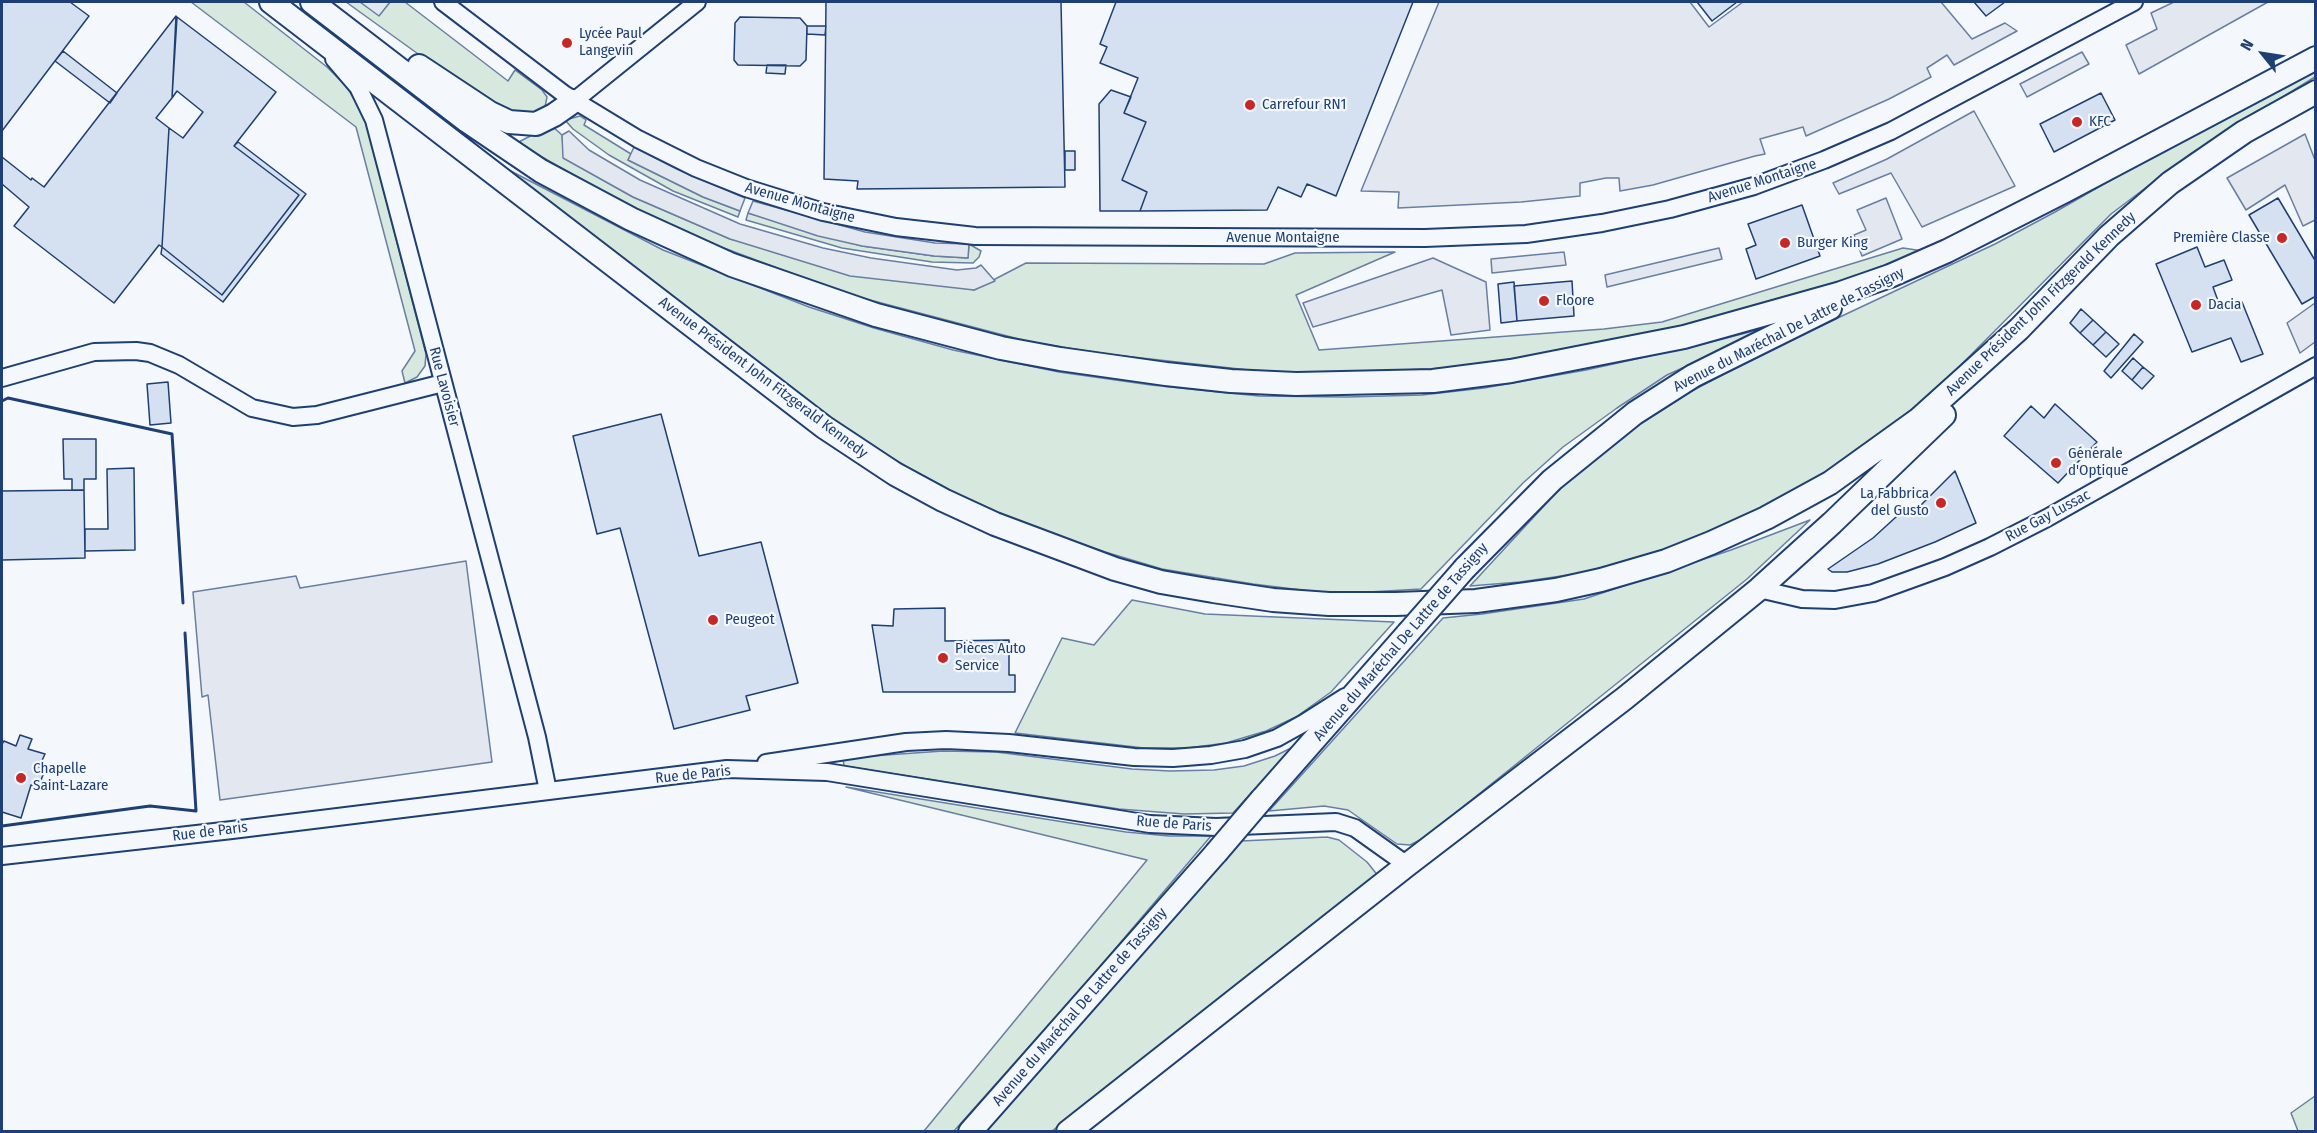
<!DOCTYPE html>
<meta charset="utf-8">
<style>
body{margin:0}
#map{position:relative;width:2317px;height:1133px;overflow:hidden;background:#f4f7fb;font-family:"Fira Sans Condensed",sans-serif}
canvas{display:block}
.frame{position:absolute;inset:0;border:3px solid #1d3f73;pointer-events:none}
.north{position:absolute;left:2233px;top:24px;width:60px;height:60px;-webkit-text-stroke:4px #f4f7fb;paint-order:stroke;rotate:300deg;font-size:16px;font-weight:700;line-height:24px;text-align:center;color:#1d3f73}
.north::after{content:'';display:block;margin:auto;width:21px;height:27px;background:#1d3f73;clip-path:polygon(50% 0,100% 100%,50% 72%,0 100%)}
</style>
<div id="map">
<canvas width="2317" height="1133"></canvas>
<div class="frame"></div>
<div class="north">N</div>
</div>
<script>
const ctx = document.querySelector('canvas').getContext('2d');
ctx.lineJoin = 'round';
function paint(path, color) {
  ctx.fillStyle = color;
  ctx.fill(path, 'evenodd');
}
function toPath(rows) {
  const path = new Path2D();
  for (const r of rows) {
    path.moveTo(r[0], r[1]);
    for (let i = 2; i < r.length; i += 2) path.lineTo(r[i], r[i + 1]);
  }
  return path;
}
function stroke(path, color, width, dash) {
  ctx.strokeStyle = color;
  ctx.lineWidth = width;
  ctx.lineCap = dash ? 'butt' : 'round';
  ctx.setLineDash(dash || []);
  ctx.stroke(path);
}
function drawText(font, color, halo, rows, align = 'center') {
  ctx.font = font + ' "Fira Sans Condensed",sans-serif';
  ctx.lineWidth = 4.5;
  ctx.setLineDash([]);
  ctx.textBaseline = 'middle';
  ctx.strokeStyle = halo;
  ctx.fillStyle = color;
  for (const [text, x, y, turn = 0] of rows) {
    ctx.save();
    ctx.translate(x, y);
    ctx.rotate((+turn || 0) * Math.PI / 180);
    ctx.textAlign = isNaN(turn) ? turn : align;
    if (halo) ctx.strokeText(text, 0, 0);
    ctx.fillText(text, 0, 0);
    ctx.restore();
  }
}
const green = toPath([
 [191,2,244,2,327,67,347,87,364,115,426,354,425,366,417,377,405,383,402,371,415,351,356,127,191,2],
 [346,2,360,2,379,15,390,2,405,2,508,81,515,70,542,90,547,97,545,107,536,113,501,111,457,82,346,2],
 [2315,68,2315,77,2189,155,2111,214,1932,394,1844,461,1793,493,1679,545,1625,562,1575,574,1520,582,1470,586,1555,494,1595,456,1634,428,1692,391,1759,355,1995,244,2055,212,2130,169,2315,68],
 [580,116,586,120,584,125,631,154,628,160,703,197,740,211,738,217,673,191,609,155,573,129,565,120,580,116],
 [551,125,562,135,564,158,633,197,730,239,974,290,1026,263,1264,264,1295,253,1395,252,1296,295,1319,350,1604,329,1662,322,1903,248,1923,251,1836,283,1782,301,1640,337,1476,365,1431,369,1284,374,1106,354,1030,342,847,294,705,241,629,206,517,143,551,125],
 [505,168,663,250,809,307,874,328,953,350,1059,372,1151,385,1259,396,1347,397,1422,395,1484,388,1586,370,1699,345,1777,325,1667,375,1617,408,1563,447,1523,483,1421,589,1334,594,1253,584,1162,569,1105,552,1033,527,970,501,907,467,851,433,791,388,505,168],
 [748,213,862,246,934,256,968,258,969,244,981,251,979,257,973,263,932,262,842,248,746,220,748,213],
 [1810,520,1747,579,1424,838,1410,845,1397,844,1348,810,1324,806,1269,811,1443,618,1482,614,1584,599,1731,550,1810,520],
 [1132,600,1205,614,1394,622,1331,692,1296,717,1266,731,1226,743,1188,748,1144,748,1015,733,1062,638,1094,645,1132,600],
 [1293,747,1233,813,1184,814,1119,809,844,766,843,758,943,751,996,752,1132,769,1170,771,1214,770,1244,766,1275,756,1293,747],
 [846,787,1126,832,1169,836,1211,836,1092,976,954,1131,924,1131,1147,860,846,787],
 [1327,837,1339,840,1367,862,1379,877,1052,1131,982,1132,1241,841,1327,837],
 [2315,1096,2315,1131,2298,1131,2291,1113,2315,1096]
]);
paint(green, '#d7e8df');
stroke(green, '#687fa3', 1.5);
const parking = toPath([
 [360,2,390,2,379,16,360,2],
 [1439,2,1690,2,1709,27,1743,2,1941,2,1972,39,2005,23,2017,31,1954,65,1947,55,1927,68,1931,77,1889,99,1806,136,1803,127,1760,139,1765,154,1755,156,1653,185,1620,191,1619,178,1606,178,1580,183,1580,196,1521,202,1398,208,1399,192,1361,191,1439,2],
 [2174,2,2268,2,2139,74,2126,45,2157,29,2151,13,2174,2],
 [2082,52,2089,64,2027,97,2020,84,2082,52],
 [1974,111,2015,186,1922,227,1891,173,1839,194,1833,183,1887,159,1974,111],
 [569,131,589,150,640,180,740,224,823,248,871,258,957,270,976,268,981,265,995,281,974,290,850,276,730,239,633,197,563,158,562,135,569,131],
 [2305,134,2315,160,2315,220,2303,226,2285,185,2246,210,2227,178,2305,134],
 [634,147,677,169,745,198,740,211,703,197,628,160,634,147],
 [1886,198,1902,239,1862,256,1854,235,1866,230,1857,210,1886,198],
 [753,201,865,232,935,243,969,244,968,258,934,256,862,246,818,236,748,213,753,201],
 [1719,248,1722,259,1607,287,1605,275,1719,248],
 [1564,252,1566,265,1492,273,1491,259,1564,252],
 [1433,258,1486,282,1490,330,1451,335,1442,290,1313,327,1303,303,1433,258],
 [2315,303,2315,342,2300,353,2287,323,2315,303],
 [466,561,492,762,220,800,208,695,202,697,193,592,296,576,300,588,466,561]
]);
paint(parking, '#e3e8f0');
stroke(parking, '#687fa3', 1.5);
const building = toPath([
 [2,2,70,2,89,16,2,131,2,2],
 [826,2,1061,2,1065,187,857,189,858,181,824,179,826,2],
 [1116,2,1413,2,1336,196,1307,184,1301,197,1278,187,1267,210,1140,211,1147,192,1122,180,1146,122,1124,113,1138,78,1100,63,1107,47,1100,44,1116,2],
 [1697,2,1737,2,1712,21,1697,2],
 [1974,2,2005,2,1986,16,1974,2],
 [176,16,172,98,156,118,169,128,162,247,159,245,114,303,14,226,29,207,2,184,2,157,31,180,32,178,44,187,176,16],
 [177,17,276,92,234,146,299,195,222,295,162,247,169,128,183,138,203,112,177,91,172,98,177,17],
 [740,17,800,18,807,26,806,60,800,66,738,65,734,60,735,23,740,17],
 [807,26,826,26,825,35,807,34,807,26],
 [63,51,117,93,110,103,55,61,63,51],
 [767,65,786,65,785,74,766,73,767,65],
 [1111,90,1131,97,1124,113,1146,122,1122,180,1147,192,1140,211,1100,211,1099,104,1111,90],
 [2101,93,2115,120,2054,152,2040,124,2101,93],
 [238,142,306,194,223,302,161,254,162,247,222,295,299,195,234,146,238,142],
 [1065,151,1075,151,1075,170,1065,170,1065,151],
 [2278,198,2316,262,2316,296,2302,304,2249,215,2278,198],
 [1802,205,1820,256,1756,279,1746,249,1756,245,1748,224,1802,205],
 [2197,247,2205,267,2224,260,2232,280,2213,287,2221,309,2242,302,2263,354,2241,362,2231,338,2192,352,2156,264,2197,247],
 [1572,281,1574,316,1517,321,1514,286,1572,281],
 [1514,282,1517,321,1501,323,1498,284,1514,282],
 [2081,309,2093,320,2080,333,2070,323,2081,309],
 [2093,320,2106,332,2093,345,2080,333,2093,320],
 [2106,332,2119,344,2106,357,2093,345,2106,332],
 [2134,334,2143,342,2111,378,2104,371,2134,334],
 [2133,358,2143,367,2132,380,2122,371,2133,358],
 [2143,367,2154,376,2142,389,2132,380,2143,367],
 [168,382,171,423,150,425,147,384,168,382],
 [2055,404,2097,442,2058,483,2004,436,2031,406,2044,418,2055,404],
 [661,414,699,556,761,542,798,683,746,696,750,710,674,729,620,528,597,534,573,436,661,414],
 [63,439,96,439,96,479,84,479,84,490,72,490,72,479,64,479,63,439],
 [134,468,135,550,85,551,85,529,108,529,107,469,134,468],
 [1955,471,1976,523,1935,542,1878,564,1847,572,1832,572,1828,569,1873,538,1908,506,1913,513,1955,471],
 [84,490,85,558,2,560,2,491,84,490],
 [945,608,945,641,1009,640,1009,675,1015,675,1015,692,883,692,872,625,893,626,894,609,945,608],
 [20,735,32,739,28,749,45,754,39,767,45,770,39,785,41,785,40,788,31,785,21,818,2,812,2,744,4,741,16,746,20,735]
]);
paint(building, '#d5e0f0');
stroke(building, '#1d3f73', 1.5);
const minor = toPath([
 [443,2,564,94,638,139,696,168,746,188,823,212,896,227,975,236,1425,238,1526,234,1602,223,1670,209,1754,186,1824,160,1891,131,2134,2],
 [334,59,358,87,374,120,537,737,548,791],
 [574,101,697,2],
 [2,378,94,352,136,351,150,353,179,365,252,408,293,417,317,415,443,383],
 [1759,589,1802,599,1835,600,1873,593,1945,567,1990,547,2047,518,2316,366],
 [766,763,906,742,946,740,1009,743,1134,757,1173,758,1211,755,1245,749,1277,738,1304,723,1345,697],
 [2,856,232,830,727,769,827,772,1150,824,1216,827,1336,822,1355,828,1407,865]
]);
const secondary = toPath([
 [271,2,824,427,895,474,943,500,995,524,1115,569,1161,582,1213,591,1273,600,1329,604,1396,604,1476,601,1556,590,1601,580,1666,561,1711,543,1766,518,1830,483,1919,419,2019,329,2109,236,2170,183,2244,132,2316,92],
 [312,2,467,121,541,171,631,219,732,265,876,315,1001,348,1060,359,1166,374,1231,381,1296,384,1433,381,1511,371,1684,337,1841,293,1890,276,1947,251,2065,191,2316,58],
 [419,66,490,113,509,122,536,124,554,115,574,101],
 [1465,568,1552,480,1635,413,1693,376,1830,308],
 [1262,799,1408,633],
 [970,1132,1216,853],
 [1068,1132,1407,865,1625,698,1759,589,1832,523,1944,415]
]);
stroke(minor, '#1d3f73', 20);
stroke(secondary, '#1d3f73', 26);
stroke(minor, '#f4f7fb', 16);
stroke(secondary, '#f4f7fb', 22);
const secondaryBridge = toPath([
 [1408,633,1465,568],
 [1216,853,1262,799]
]);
stroke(secondaryBridge, '#1d3f73', 26, []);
stroke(secondaryBridge, '#f4f7fb', 22);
stroke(toPath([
 [2,401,8,398,172,434,183,603],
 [2,826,150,806,196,811,185,633]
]), '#1d3f73', 3);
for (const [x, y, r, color] of [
 [567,43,6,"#c62828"],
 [1250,105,6,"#c62828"],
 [2077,122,6,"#c62828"],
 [2282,238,6,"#c62828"],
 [1785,243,6,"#c62828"],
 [1544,301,6,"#c62828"],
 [2196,305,6,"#c62828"],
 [2056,463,6,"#c62828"],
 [1941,503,6,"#c62828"],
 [713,620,6,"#c62828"],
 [943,658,6,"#c62828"],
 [21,778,6,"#c62828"]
]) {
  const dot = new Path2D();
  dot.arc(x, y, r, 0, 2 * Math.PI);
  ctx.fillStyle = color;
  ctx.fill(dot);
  stroke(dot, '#f4f7fb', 2);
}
drawText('15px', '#1d3f73', '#f4f7fb', [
 ["Lycée Paul",579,34],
 ["Langevin",579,51],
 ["Carrefour RN1",1262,105],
 ["KFC",2089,122],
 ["Première Classe",2270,238,"right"],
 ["Burger King",1797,243],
 ["Floore",1556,301],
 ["Dacia",2208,305],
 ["Générale",2068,454],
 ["d'Optique",2068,471],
 ["La Fabbrica",1929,494,"right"],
 ["del Gusto",1929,511,"right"],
 ["Peugeot",725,620],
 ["Pièces Auto",955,649],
 ["Service",955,666],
 ["Chapelle",33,769],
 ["Saint-Lazare",33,786]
], 'left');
drawText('15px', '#1d3f73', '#f4f7fb', [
 ["Avenue Montaigne",1762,181,-18],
 ["Avenue Montaigne",800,203,16],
 ["Avenue Montaigne",1283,238],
 ["Avenue Président John Fitzgerald Kennedy",2041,304,-44],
 ["Avenue du Maréchal De Lattre de Tassigny",1789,330,-27],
 ["Avenue Président John Fitzgerald Kennedy",763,378,37],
 ["Rue Lavoisier",444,387,75],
 ["Rue Gay Lussac",2048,516,-28],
 ["Avenue du Maréchal De Lattre de Tassigny",1401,642,-49],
 ["Rue de Paris",693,775,-6],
 ["Rue de Paris",1174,824,4],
 ["Rue de Paris",210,832,-7],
 ["Avenue du Maréchal De Lattre de Tassigny",1080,1007,-49]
]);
</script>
